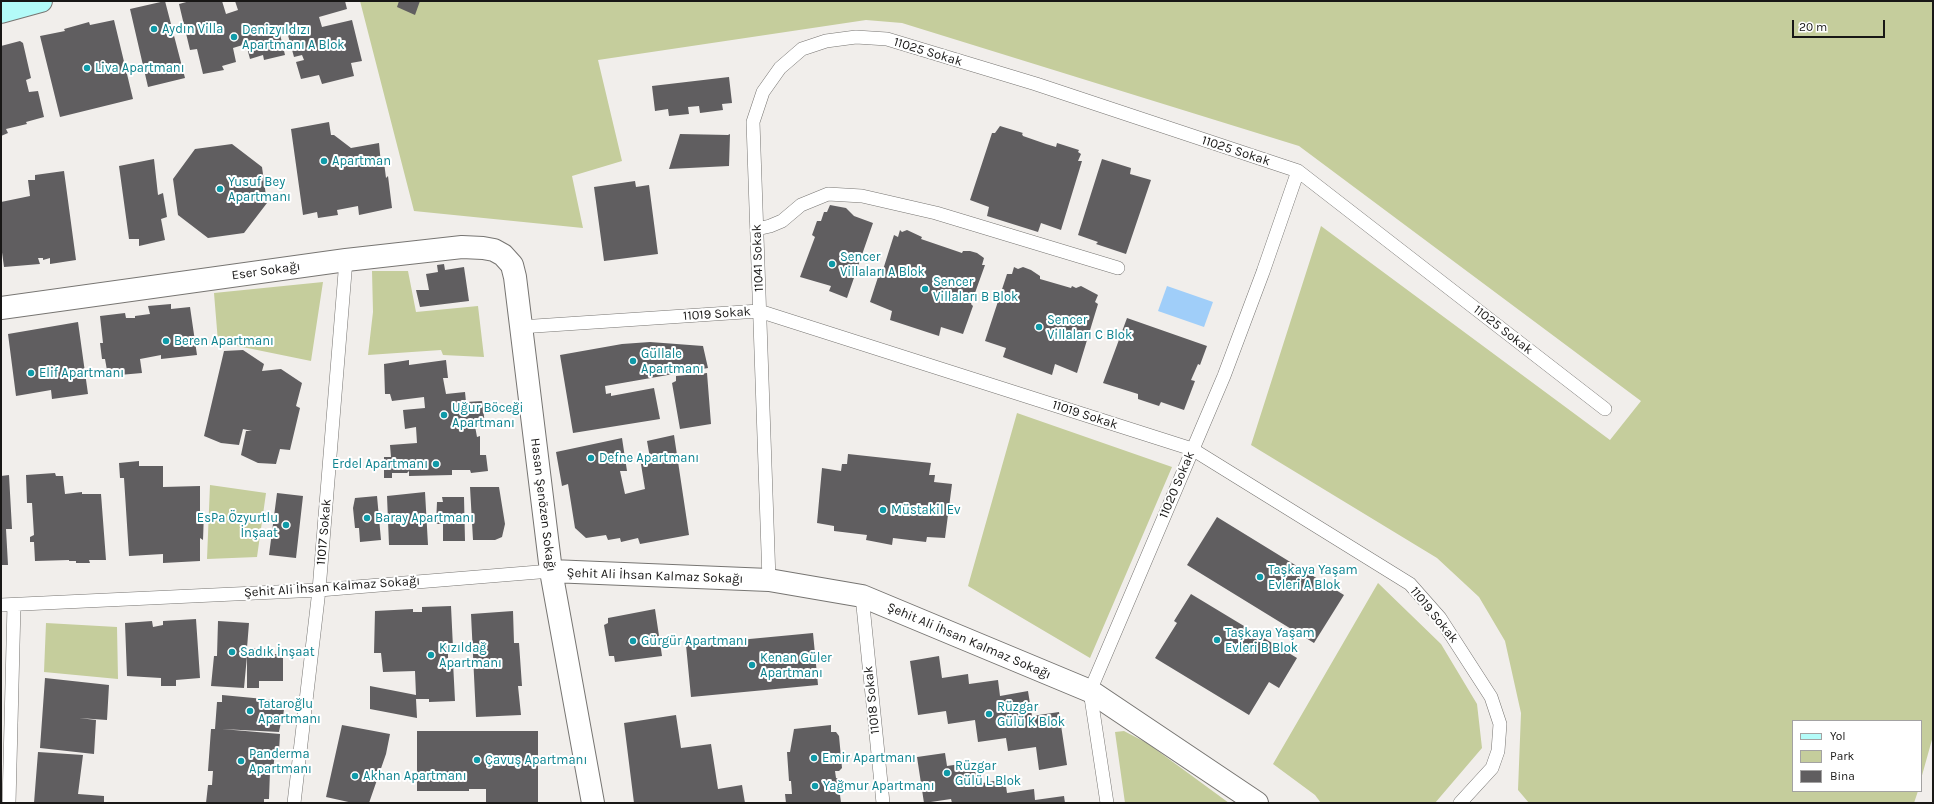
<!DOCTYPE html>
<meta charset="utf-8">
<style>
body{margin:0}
#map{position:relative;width:1934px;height:804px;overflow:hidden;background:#f1eeeb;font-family:Karla,sans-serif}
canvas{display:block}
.frame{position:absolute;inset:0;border:2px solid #181716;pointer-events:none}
.legend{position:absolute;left:1792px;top:720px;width:130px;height:72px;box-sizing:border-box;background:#fff;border:1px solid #a3a2a2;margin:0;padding:5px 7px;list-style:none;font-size:12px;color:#181716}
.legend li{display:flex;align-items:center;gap:8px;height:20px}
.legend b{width:20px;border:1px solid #a3a2a2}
.scale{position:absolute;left:1792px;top:20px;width:93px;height:18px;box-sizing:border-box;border:2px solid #181716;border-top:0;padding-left:5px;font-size:12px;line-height:14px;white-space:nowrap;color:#181716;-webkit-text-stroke:3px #fff;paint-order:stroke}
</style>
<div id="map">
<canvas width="1934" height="804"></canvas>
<div class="frame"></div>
<ul class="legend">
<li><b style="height:5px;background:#b3fbf8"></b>Yol</li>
<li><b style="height:11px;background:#c5cd9c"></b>Park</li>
<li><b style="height:11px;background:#605e60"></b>Bina</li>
</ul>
<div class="scale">20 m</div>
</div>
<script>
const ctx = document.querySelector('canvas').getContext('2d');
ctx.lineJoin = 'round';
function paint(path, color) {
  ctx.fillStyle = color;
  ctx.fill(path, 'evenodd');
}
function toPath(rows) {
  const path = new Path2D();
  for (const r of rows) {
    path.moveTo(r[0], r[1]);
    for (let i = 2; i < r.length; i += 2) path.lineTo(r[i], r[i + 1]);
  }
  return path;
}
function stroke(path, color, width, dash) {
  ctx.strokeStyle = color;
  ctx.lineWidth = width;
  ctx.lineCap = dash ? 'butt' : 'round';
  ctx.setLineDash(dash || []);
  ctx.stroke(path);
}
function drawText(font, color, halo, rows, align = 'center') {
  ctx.font = font + ' Karla,sans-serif';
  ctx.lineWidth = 4;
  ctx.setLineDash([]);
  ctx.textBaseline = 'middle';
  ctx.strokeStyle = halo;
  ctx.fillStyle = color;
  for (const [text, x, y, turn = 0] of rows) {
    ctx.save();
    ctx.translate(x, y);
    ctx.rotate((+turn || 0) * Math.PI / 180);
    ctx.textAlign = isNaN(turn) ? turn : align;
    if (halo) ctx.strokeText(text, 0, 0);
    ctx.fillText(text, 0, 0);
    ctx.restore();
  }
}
paint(toPath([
 [360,1,1933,1,1933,736,1921,779,1921,721,1793,721,1793,791,1918,791,1914,803,1529,803,1518,790,1521,713,1505,641,1479,597,1437,558,1251,445,1321,226,1610,440,1641,401,1299,146,902,23,866,20,598,60,622,161,572,176,583,228,414,211],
 [372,271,408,271,416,312,478,306,484,357,443,355,441,350,368,355,373,312],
 [323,282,311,361,218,342,214,293],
 [1017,413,1172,467,1090,658,968,586],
 [210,485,266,493,257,557,207,559],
 [1378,583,1441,644,1477,704,1482,748,1435,803,1321,803,1315,795,1273,764],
 [46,623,117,627,118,679,44,672],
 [1124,731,1147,743,1229,803,1125,803,1115,732]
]), '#c5cd9c');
paint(toPath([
 [1167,286,1213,302,1204,327,1158,311]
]), '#a0cef9');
paint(toPath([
 [165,1,185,78,148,87,130,9],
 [190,1,222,1,226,14,238,10,235,1,345,1,347,9,319,17,322,27,352,20,362,61,351,63,354,76,322,84,319,75,301,79,296,62,304,60,302,55,294,57,286,28,279,30,285,55,264,60,263,55,250,59,246,44,233,48,236,62,222,66,224,70,203,74,197,49,190,50,179,4],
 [399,1,420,1,415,15,397,7],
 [114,20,133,99,60,117,40,36,65,31,64,29,89,22,90,25],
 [20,41,23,43,31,78,26,80,29,92,38,91,44,117,26,122,27,124,6,129,8,133,1,136,1,46],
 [729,77,732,103,722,104,723,110,700,113,699,106,688,107,689,114,669,116,668,109,655,111,652,86],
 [329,122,331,135,334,135,351,148,379,143,381,164,384,162,386,178,388,176,392,208,359,215,358,206,337,210,338,215,318,218,317,212,303,215,291,129],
 [1000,126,1023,133,1022,134,1023,136,1046,144,1056,147,1057,143,1079,150,1078,152,1081,154,1078,161,1082,161,1061,230,1041,223,1038,232,987,216,989,207,970,200,992,133,995,133],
 [680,134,728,135,730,134,729,166,669,169],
 [232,144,262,167,267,203,244,233,208,238,178,215,173,179,195,149],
 [154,159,158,195,163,193,167,217,161,219,165,240,139,246,139,239,129,239,119,166],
 [1102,159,1131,168,1130,174,1151,180,1126,254,1096,244,1098,242,1078,235],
 [64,171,76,260,50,264,50,258,43,260,43,258,38,258,40,264,4,267,1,245,1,202,30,196,28,180,35,180,35,175],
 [635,181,636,187,649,185,658,254,604,261,594,187],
 [830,205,846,208,854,216,873,223,847,298,829,291,831,286,800,277,815,237,812,235,817,221,821,221,824,212,827,212],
 [900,230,902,232,907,230,922,237,921,239,962,253,963,251,970,251,977,253,984,258,982,265,985,265,971,304,973,306,963,334,941,327,939,336,890,320,892,311,870,302,879,274,881,276,894,235,898,237],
 [444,264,445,270,464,267,469,301,420,307,416,290,429,290,426,274,438,272,437,265],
 [1014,267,1018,269,1023,267,1031,270,1040,276,1040,279,1071,288,1072,286,1076,288,1081,286,1098,295,1095,302,1098,304,1077,373,1055,364,1052,375,1003,357,1006,348,985,341,1007,274,1012,274],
 [171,304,171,309,190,307,197,355,161,359,161,355,140,359,142,373,108,376,105,359,102,359,100,343,103,343,100,316,125,313,126,318,135,318,135,316,150,314,148,306],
 [1127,318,1207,346,1200,365,1198,364,1191,380,1195,381,1184,410,1161,402,1159,406,1138,399,1138,394,1103,383],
 [78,322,88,394,52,399,51,390,16,396,8,334],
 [650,342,703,346,708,368,605,386,606,394,611,393,611,396,654,388,660,419,573,433,560,355,622,344],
 [243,350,264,364,262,371,281,369,302,383,296,406,300,408,290,450,280,449,276,464,258,463,241,455,246,431,252,431,243,429,239,445,221,443,204,436,224,351],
 [409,360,409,365,446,360,448,378,443,378,446,394,465,392,466,402,482,401,485,424,475,426,477,437,480,436,480,455,486,455,488,471,471,473,470,470,452,470,452,475,409,476,409,471,407,473,392,473,392,478,384,478,384,457,391,457,390,445,417,443,416,427,405,429,403,410,425,408,424,397,392,401,390,394,385,394,384,364],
 [707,373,711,424,680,429,672,383,676,381,676,376],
 [674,435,689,535,640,544,638,538,621,542,620,538,608,540,606,535,586,538,575,528,568,484,562,486,556,452,622,438,627,471,620,471,625,494,645,489,640,458,650,458,647,441],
 [848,454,931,463,929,475,935,475,934,482,952,484,945,538,927,537,926,542,893,538,892,545,866,540,867,535,834,531,834,526,817,523,822,468,841,471,842,464,847,464],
 [139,461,139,466,163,466,163,487,200,486,200,512,204,512,203,540,200,538,200,561,163,563,163,554,129,556,124,478,120,478,119,463],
 [55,473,56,476,63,476,65,494,82,492,82,494,101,494,106,560,89,560,90,563,76,563,76,561,69,561,69,560,35,561,34,542,30,542,30,537,34,535,32,503,27,503,26,475],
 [9,475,12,529,6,529,8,565,1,565,1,476],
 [470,487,499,487,505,524,502,537,495,540,473,540],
 [425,492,428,545,389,545,387,496],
 [277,493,303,496,296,558,269,555],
 [377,496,381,540,360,542,359,528,355,528,353,508,355,498],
 [442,497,464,497,465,541,443,541,443,524,436,524,437,502,443,502],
 [1217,517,1344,595,1314,643,1187,565],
 [1191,594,1297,658,1279,688,1269,682,1249,715,1155,658,1177,623,1174,621],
 [451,606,453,648,448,648,448,662,453,662,455,701,429,702,429,699,416,699,417,718,370,709,370,686,416,695,415,671,383,672,381,653,374,653,375,611,413,609,413,612,422,612,422,607],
 [655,609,662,656,615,662,614,656,609,656,604,625,608,623,608,618],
 [513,611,514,643,519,643,522,686,518,686,521,715,476,717,471,614],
 [196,619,200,678,176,680,176,686,161,686,161,678,127,676,125,623,152,621,153,627,163,625,163,621],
 [218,621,249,623,247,648,259,648,259,654,283,654,283,681,259,681,259,688,247,688,247,656,244,688,211,686,214,656,217,656],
 [813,633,818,685,691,697,686,645],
 [939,656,942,678,968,674,969,684,998,680,1000,696,1028,691,1032,716,1059,712,1067,765,1039,770,1036,747,1008,751,1006,738,978,742,975,720,948,724,946,711,918,715,910,661],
 [45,678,109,685,107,720,79,718,96,720,94,754,40,748],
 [222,695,285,701,283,717,282,717,279,732,222,729,280,734,279,752,275,752,273,771,270,771,269,799,264,799,264,803,206,803,208,785,212,785,213,771,208,771,211,729,215,729,217,702,222,702],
 [676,715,681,748,711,744,718,789,742,785,745,803,634,803,624,723],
 [342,725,390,734,386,754,369,803,353,803,326,797],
 [831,725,831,732,836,732,839,736,842,768,839,771,835,771,836,778,838,778,841,803,786,803,785,794,792,794,791,781,789,781,787,752,790,752,794,729],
 [417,731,538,731,538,803,486,803,486,789,469,789,469,791,417,791],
 [38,752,83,755,78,794,104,796,104,803,34,803],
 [945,753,947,766,974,762,977,784,1005,779,1007,793,1034,789,1035,800,1064,796,1065,803,952,803,951,799,924,803,917,757]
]), '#605e60');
const lane = toPath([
 [757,229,770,226,782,221,801,205,828,194,862,196,936,213,1118,268],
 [520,327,759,311,1192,449,1410,584,1440,618,1491,697,1500,724,1498,751,1492,768,1460,803],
 [769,580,753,122,763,92,780,68,802,49,826,41,856,37,887,39,1036,84,1298,171,1605,409],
 [862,596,883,803],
 [1,605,319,590,551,571],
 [9,803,14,605],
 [294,803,319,590,346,260],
 [1107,803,1090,691,1224,376,1263,272,1298,171]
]);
const street = toPath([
 [1,308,346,260,462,247,483,248,494,250,503,255,512,265,515,277,551,571,593,803],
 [551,571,769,580,862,596,1090,691,1257,803]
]);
const secondary = toPath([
 [1,12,41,1]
]);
stroke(lane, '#777572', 14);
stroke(street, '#777572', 24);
stroke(secondary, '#777572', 24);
stroke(lane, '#fff', 13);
stroke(street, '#fff', 22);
stroke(secondary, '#b3fbf8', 22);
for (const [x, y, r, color] of [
 [154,29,4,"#0f9aa8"],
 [234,37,4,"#0f9aa8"],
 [87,68,4,"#0f9aa8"],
 [324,161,4,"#0f9aa8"],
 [220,189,4,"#0f9aa8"],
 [832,264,4,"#0f9aa8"],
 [925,289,4,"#0f9aa8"],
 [1039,327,4,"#0f9aa8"],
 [166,341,4,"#0f9aa8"],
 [633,361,4,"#0f9aa8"],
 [31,373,4,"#0f9aa8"],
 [444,415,4,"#0f9aa8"],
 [591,458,4,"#0f9aa8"],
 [436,464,4,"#0f9aa8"],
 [883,510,4,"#0f9aa8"],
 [367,518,4,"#0f9aa8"],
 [286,525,4,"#0f9aa8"],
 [1260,577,4,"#0f9aa8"],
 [1217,640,4,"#0f9aa8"],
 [633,641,4,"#0f9aa8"],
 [232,652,4,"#0f9aa8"],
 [431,655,4,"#0f9aa8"],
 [752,665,4,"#0f9aa8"],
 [250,711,4,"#0f9aa8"],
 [989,714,4,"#0f9aa8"],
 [814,758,4,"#0f9aa8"],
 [477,760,4,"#0f9aa8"],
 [241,761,4,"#0f9aa8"],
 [947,773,4,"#0f9aa8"],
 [355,776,4,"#0f9aa8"],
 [815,786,4,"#0f9aa8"]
]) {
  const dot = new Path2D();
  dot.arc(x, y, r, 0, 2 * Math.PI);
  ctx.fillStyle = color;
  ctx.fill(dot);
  stroke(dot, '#fff', 1.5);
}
drawText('13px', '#0d838f', '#fff', [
 ["Aydın Villa",162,29],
 ["Denizyıldızı",242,30],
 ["Apartmanı A Blok",242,45],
 ["Liva Apartmanı",95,68],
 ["Apartman",332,161],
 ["Yusuf Bey",228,182],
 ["Apartmanı",228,197],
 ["Sencer",840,257],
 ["Villaları A Blok",840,272],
 ["Sencer",933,282],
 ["Villaları B Blok",933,297],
 ["Sencer",1047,320],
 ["Villaları C Blok",1047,335],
 ["Beren Apartmanı",174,341],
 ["Güllale",641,354],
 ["Apartmanı",641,369],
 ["Elif Apartmanı",39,373],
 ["Uğur Böceği",452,408],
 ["Apartmanı",452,423],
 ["Defne Apartmanı",599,458],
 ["Erdel Apartmanı",428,464,"right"],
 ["Müstakil Ev",891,510],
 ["EsPa Özyurtlu",278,518,"right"],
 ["İnşaat",278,533,"right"],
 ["Baray Apartmanı",375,518],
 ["Taşkaya Yaşam",1268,570],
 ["Evleri A Blok",1268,585],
 ["Taşkaya Yaşam",1225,633],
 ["Evleri B Blok",1225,648],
 ["Gürgür Apartmanı",641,641],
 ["Kızıldağ",439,648],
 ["Apartmanı",439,663],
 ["Sadık İnşaat",240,652],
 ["Kenan Güler",760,658],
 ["Apartmanı",760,673],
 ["Tataroğlu",258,704],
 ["Apartmanı",258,719],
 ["Rüzgar",997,707],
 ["Gülü K Blok",997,722],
 ["Panderma",249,754],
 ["Apartmanı",249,769],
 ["Emir Apartmanı",822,758],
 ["Çavuş Apartmanı",485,760],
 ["Rüzgar",955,766],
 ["Gülü L Blok",955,781],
 ["Akhan Apartmanı",363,776],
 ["Yağmur Apartmanı",823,786]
], 'left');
drawText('13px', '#181716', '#fff', [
 ["11025 Sokak",928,52,17],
 ["11025 Sokak",1236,151,18],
 ["11041 Sokak",758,258,-92],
 ["Eser Sokağı",266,271,-8],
 ["11019 Sokak",717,314,-4],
 ["11025 Sokak",1503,330,38],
 ["11019 Sokak",1085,415,18],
 ["11020 Sokak",1177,485,-67],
 ["Hasan Şenözen Sokağı",543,505,83],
 ["11017 Sokak",324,532,-85],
 ["Şehit Ali İhsan Kalmaz Sokağı",655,576,2],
 ["Şehit Ali İhsan Kalmaz Sokağı",332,587,-4],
 ["11019 Sokak",1434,615,51],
 ["Şehit Ali İhsan Kalmaz Sokağı",969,641,23],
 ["11018 Sokak",872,700,-96]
]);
</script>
